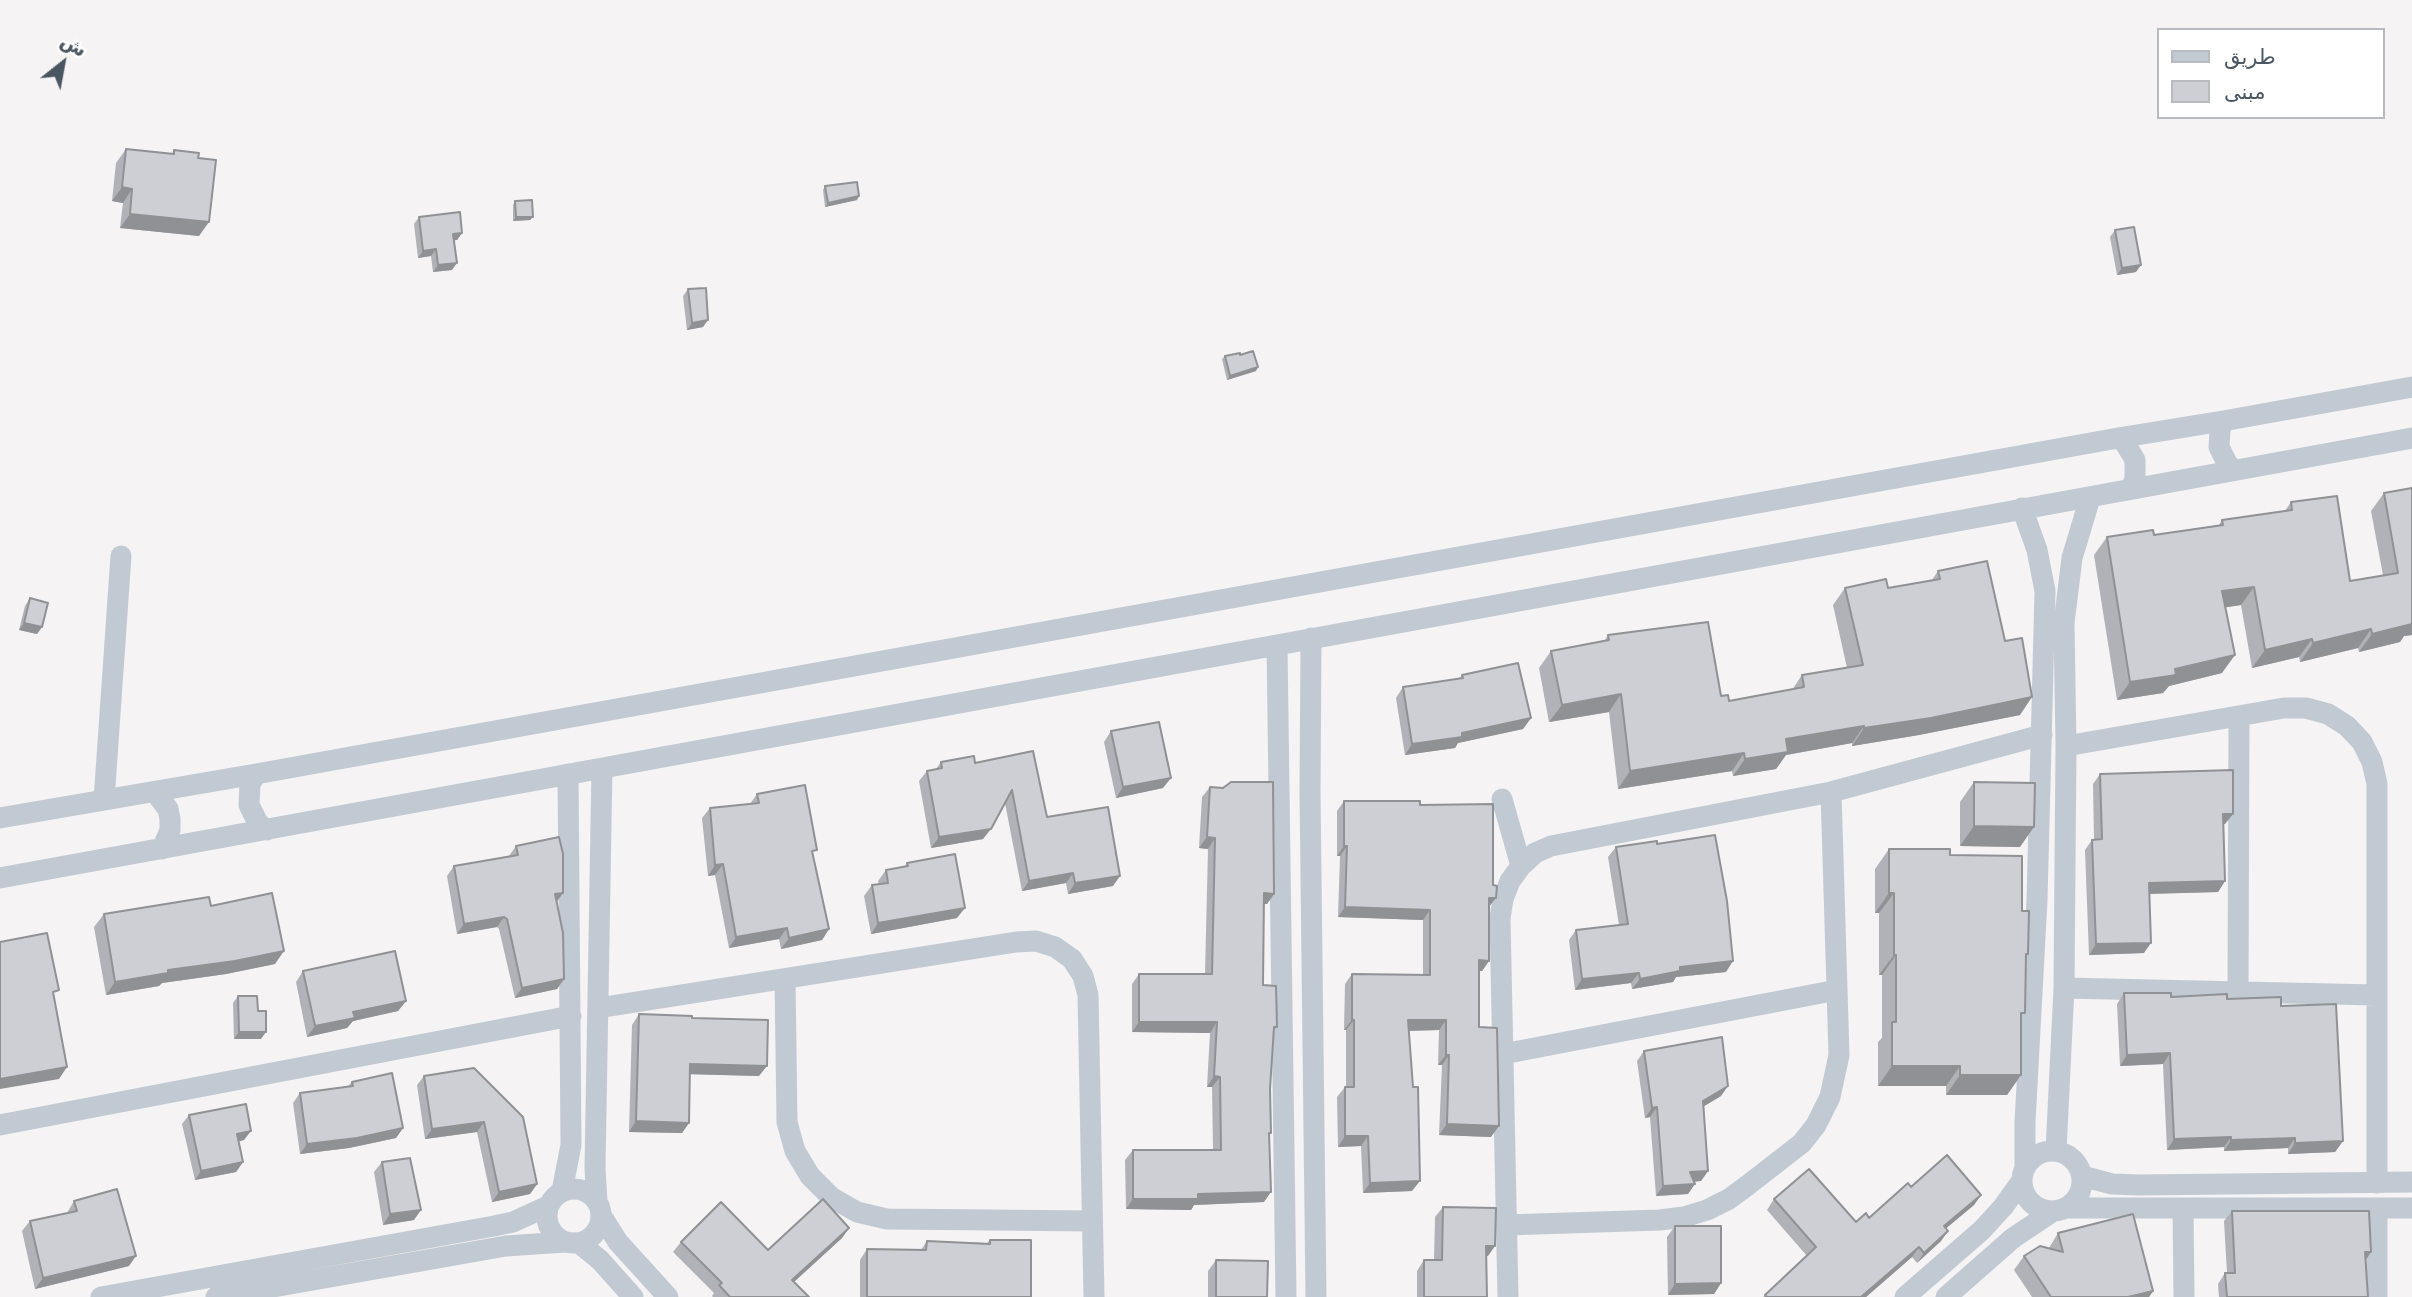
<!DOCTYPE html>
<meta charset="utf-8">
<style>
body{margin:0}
#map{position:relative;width:2412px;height:1297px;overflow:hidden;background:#f5f3f3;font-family:"DejaVu Sans","Noto Naskh Arabic",sans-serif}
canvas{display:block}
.legend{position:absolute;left:2157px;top:28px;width:228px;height:91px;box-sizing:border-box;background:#fff;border:2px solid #b7bbc0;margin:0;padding:9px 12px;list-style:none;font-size:21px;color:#4a5661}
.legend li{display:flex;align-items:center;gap:14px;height:35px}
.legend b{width:35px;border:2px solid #b7bbc0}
.north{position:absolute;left:28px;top:28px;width:70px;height:70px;-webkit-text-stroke:5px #fff;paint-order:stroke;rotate:31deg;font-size:19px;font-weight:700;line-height:28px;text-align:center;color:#4a5661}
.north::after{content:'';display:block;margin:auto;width:24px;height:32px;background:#4a5661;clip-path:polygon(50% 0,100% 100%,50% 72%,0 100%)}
</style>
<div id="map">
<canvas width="2412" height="1297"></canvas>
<ul class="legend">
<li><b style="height:9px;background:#c1cad2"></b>طريق</li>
<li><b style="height:19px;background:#cdcfd5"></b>مبنى</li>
</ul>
<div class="north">ش</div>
</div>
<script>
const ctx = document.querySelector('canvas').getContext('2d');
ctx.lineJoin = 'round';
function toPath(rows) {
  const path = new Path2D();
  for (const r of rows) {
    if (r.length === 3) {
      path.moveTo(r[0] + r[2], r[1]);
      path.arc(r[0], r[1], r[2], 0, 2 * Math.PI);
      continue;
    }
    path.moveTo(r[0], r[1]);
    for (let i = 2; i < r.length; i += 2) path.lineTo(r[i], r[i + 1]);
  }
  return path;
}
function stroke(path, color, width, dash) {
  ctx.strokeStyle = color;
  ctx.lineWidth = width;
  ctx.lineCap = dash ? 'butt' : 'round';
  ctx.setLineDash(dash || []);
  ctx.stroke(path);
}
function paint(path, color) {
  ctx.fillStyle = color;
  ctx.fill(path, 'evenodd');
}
stroke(toPath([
 [2223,421,2220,430,2219,447,2227,463,2233,470],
 [2118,438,2125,443,2135,460,2135,479,2131,488],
 [2022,508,2037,550,2045,591,2037,900,2025,1122,2025,1166],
 [1311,638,1310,792,1316,1297],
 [1277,645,1286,1297],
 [2066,746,2284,708,2306,708,2328,714,2347,726,2362,742,2372,762,2377,784,2377,1183],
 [256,774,250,784,249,805,258,823,267,830],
 [155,792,168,809,170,819,170,830,162,849],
 [1502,799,1521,866],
 [104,800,121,556],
 [0,818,256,774,2118,438,2223,421,2412,387],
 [0,878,2412,438],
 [785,979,787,1122,795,1151,810,1176,831,1197,857,1212,887,1219,1092,1221],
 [2064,988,2376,995],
 [2238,992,2239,716],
 [598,1008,1016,942,1036,941,1055,947,1072,959,1083,976,1088,995,1094,1297],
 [1503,1054,1837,990],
 [0,1125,571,1016],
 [2052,1181,30],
 [2056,1151,2064,988,2066,746,2064,623,2072,558,2090,498],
 [2082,1176,2112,1184,2139,1185,2412,1182],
 [574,1216,27],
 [562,1191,571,1145,568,774],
 [597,1201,595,1168,602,768],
 [2067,1208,2412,1208],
 [2377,1208,2377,1297],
 [2183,1209,2184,1297],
 [601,1215,618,1242,668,1297],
 [1506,1225,1660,1220,1684,1217,1707,1210,1729,1199,1748,1185,1802,1143,1816,1125,1830,1097,1839,1055,1831,792],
 [579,1243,600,1260,633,1297],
 [101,1297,494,1226,513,1222,548,1206],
 [216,1297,506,1246,565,1242],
 [1508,1297,1500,918,1503,899,1510,881,1521,866,1535,853,1551,846,1831,792,2042,735],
 [1905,1297,1982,1230,2003,1207,2021,1182],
 [1946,1297,2013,1238,2052,1212]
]), '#c1cad2', 21);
paint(toPath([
 [126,149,172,154,174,150,199,236,120,228,123,203,112,201,116,163],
 [825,186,857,200,825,207,823,190],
 [515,201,533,217,530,220,513,221,513,205],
 [419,217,462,233,457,240,454,240,452,270,433,272,431,256,418,258,414,224],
 [2115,230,2136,272,2117,275,2110,237],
 [688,289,703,327,687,330,683,296],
 [1240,355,1256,371,1227,380,1222,359,1225,356],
 [2412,488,2412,635,2404,636,2400,642,2359,652,2358,648,2300,662,2299,657,2252,668,2241,605,2225,607,2222,673,2169,686,2163,693,2117,700,2094,555,2107,537,2154,535,2219,525,2222,520,2285,511,2291,502,2350,581,2383,575,2371,511,2384,493],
 [1938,571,2020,715,1919,735,1852,746,1852,743,1786,755,1776,769,1733,776,1732,771,1618,789,1609,712,1549,722,1539,668,1551,651,1605,640,1608,635,1729,701,1792,690,1802,675,1847,668,1833,605,1845,588,1888,588,1932,580],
 [30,598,42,627,37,634,19,630,25,606],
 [1462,675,1531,718,1523,729,1458,743,1455,748,1405,755,1396,698,1403,687,1459,679],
 [1111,731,1163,788,1116,798,1104,742],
 [941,762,975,763,1047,817,1113,886,1068,894,1066,883,1022,891,1005,803,983,839,931,848,919,781,927,771,936,769],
 [2100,774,2233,814,2225,824,2223,824,2225,881,2218,892,2149,894,2144,953,2089,955,2085,850,2092,840,2094,839,2093,784],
 [1974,782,2020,847,1960,846,1960,802],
 [1210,787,1274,894,1267,904,1264,904,1263,985,1277,1027,1274,1030,1270,1089,1269,1136,1264,1202,1194,1205,1191,1210,1126,1209,1125,1160,1133,1150,1213,1150,1212,1087,1207,1087,1210,1033,1132,1032,1132,984,1139,974,1205,974,1208,849,1199,848,1202,797],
 [757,794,813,856,829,929,822,940,781,949,779,939,729,948,715,875,708,876,702,818,710,808,750,804],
 [1344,801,1420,805,1489,906,1489,961,1482,971,1479,971,1479,1027,1491,1137,1439,1135,1442,1065,1438,1065,1439,1030,1409,1031,1412,1191,1363,1193,1361,1146,1338,1147,1337,1097,1345,1087,1346,1087,1346,1030,1344,1030,1345,984,1352,974,1423,974,1423,920,1338,917,1340,856,1337,856,1337,811],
 [1657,844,1726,972,1676,977,1673,982,1632,989,1631,983,1575,990,1569,940,1576,930,1619,925,1608,857,1616,847],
 [516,846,557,902,564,979,557,989,515,998,499,929,497,927,457,934,447,876,454,866,509,856],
 [1889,849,1950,855,2022,911,2026,958,2021,1019,2021,1075,2007,1095,1946,1095,1946,1086,1878,1086,1878,1042,1882,1038,1882,975,1879,975,1879,913,1875,913,1875,869],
 [907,863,957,918,871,934,864,896,872,885,879,884,878,881,886,870,904,867],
 [211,906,275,964,226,974,162,983,159,986,106,995,94,927,104,914],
 [303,971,406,1001,398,1011,353,1021,347,1028,307,1037,296,982],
 [2124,993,2227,999,2281,1006,2343,1141,2335,1152,2288,1154,2288,1148,2224,1151,2224,1147,2167,1150,2163,1064,2120,1066,2117,1004],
 [238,996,258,1011,261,1039,234,1039,233,1003],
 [639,1014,692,1018,759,1076,690,1074,689,1123,682,1133,629,1132,632,1025],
 [1644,1051,1721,1096,1704,1106,1708,1171,1701,1181,1694,1182,1688,1194,1656,1196,1650,1117,1645,1118,1637,1061],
 [474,1068,537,1184,530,1194,492,1202,477,1132,425,1139,417,1085,424,1076],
 [352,1082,403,1128,396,1138,349,1148,300,1154,293,1103,300,1093,348,1086],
 [189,1115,244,1140,238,1142,243,1162,236,1172,195,1180,182,1124],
 [382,1162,414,1220,383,1225,374,1172],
 [1911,1187,1981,1195,1974,1205,1946,1228,1948,1231,1941,1241,1917,1263,1912,1257,1866,1297,1763,1297,1807,1256,1767,1210,1774,1199,1856,1222,1869,1218],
 [74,1201,129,1266,35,1289,22,1231,30,1221,67,1213],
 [1443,1207,1488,1256,1486,1256,1487,1297,1417,1297,1417,1271,1424,1260,1434,1260,1435,1217],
 [2232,1211,2366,1260,2368,1297,2219,1297,2218,1284,2225,1273,2227,1273,2224,1221],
 [1675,1226,1721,1283,1714,1294,1668,1295,1667,1237],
 [849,1228,842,1238,794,1282,809,1297,713,1297,712,1296,714,1293,673,1252,681,1242,768,1250],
 [2058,1233,2153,1291,2149,1297,2032,1297,2014,1270,2024,1256,2049,1248],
 [990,1240,1031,1297,860,1297,860,1260,867,1249,921,1250,927,1241,987,1243],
 [1216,1260,1267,1297,1208,1297,1208,1271]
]), '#b0b2b7');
paint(toPath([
 [122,187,132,189,123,203,112,201],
 [859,196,857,200,825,207,828,203],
 [130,214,209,222,199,236,120,228],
 [516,217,533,217,530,220,513,221],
 [462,233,457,240,448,241,453,234],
 [436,249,431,256,418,258,423,251],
 [457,263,452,270,433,272,438,265],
 [2141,265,2136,272,2117,275,2122,268],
 [708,320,703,327,687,330,692,323],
 [1258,367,1256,371,1227,380,1230,376],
 [2254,587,2241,605,2209,610,2222,591],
 [2412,619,2412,635,2404,636,2400,642,2359,652,2372,634],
 [24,623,42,627,37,634,19,630],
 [2371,629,2358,648,2300,662,2313,643],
 [2312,639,2299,657,2252,668,2265,650],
 [2235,655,2222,673,2169,686,2163,693,2117,700,2130,682,2175,669],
 [1621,694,1609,712,1549,722,1562,705],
 [2032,697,2020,715,1919,735,1852,746,1864,728],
 [1531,718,1523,729,1458,743,1455,748,1405,755,1412,744],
 [1864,726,1852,743,1786,755,1776,769,1733,776,1745,759,1786,739],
 [1744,753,1732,771,1618,789,1630,771],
 [1171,778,1163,788,1116,798,1123,787],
 [2223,814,2233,814,2225,824,2216,824],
 [1974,826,2034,827,2020,847,1960,846],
 [991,829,983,839,931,848,939,837],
 [1207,837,1215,838,1208,849,1199,848],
 [1344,846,1347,846,1340,856,1337,856],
 [723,864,715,875,708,876,715,865],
 [1073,873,1066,883,1022,891,1029,881],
 [1120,876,1113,886,1068,894,1075,883],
 [2225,881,2218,892,2142,894,2149,883],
 [563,893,556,903,555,894],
 [1264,893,1274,894,1267,904,1257,904],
 [1889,893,1894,893,1879,913,1875,913],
 [1489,898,1496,898,1488,908],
 [1345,907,1430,910,1423,920,1338,917],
 [965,908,957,918,871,934,878,923],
 [504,917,497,927,457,934,464,924],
 [787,928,779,939,729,948,736,937],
 [829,929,822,940,781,949,789,938],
 [2151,943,2144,953,2089,955,2096,944],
 [284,951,275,964,226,974,162,983,159,986,106,995,115,982,168,970],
 [1894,955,1896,955,1882,975,1879,975],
 [1479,960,1489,961,1482,971,1471,971],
 [1733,961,1726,972,1676,977,1673,982,1632,989,1640,979,1680,967],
 [1639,973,1631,983,1575,990,1582,979],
 [564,979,557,989,515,998,522,988],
 [406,1001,398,1011,353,1021,347,1028,307,1037,315,1026,353,1012],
 [1352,1020,1354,1020,1346,1030,1344,1030],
 [1408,1020,1446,1020,1439,1030,1401,1031],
 [1139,1022,1217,1022,1210,1033,1132,1032],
 [239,1032,266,1032,261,1039,234,1039],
 [2170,1053,2163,1064,2120,1066,2127,1055],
 [1446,1055,1449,1055,1442,1065,1438,1065],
 [690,1064,767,1066,759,1076,683,1074],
 [1892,1066,1960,1066,1946,1086,1878,1086],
 [67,1067,59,1079,0,1089,0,1079],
 [1960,1075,2021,1075,2007,1095,1946,1095],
 [1214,1076,1220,1077,1212,1087,1207,1087],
 [1728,1086,1721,1096,1696,1111,1703,1101],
 [1657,1107,1650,1117,1645,1118,1652,1108],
 [636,1121,689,1123,682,1133,629,1132],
 [484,1122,477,1132,425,1139,432,1129],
 [1447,1124,1499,1126,1491,1137,1439,1135],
 [403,1128,396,1138,349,1148,300,1154,307,1144],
 [251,1131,244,1140,230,1143,237,1134],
 [1345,1136,1368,1136,1361,1146,1338,1147],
 [2231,1137,2224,1147,2167,1150,2174,1139],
 [2295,1138,2288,1148,2224,1151,2231,1140],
 [2343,1141,2335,1152,2288,1154,2295,1143],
 [243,1162,236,1172,195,1180,201,1171],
 [1708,1171,1701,1181,1683,1182,1690,1172],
 [1420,1181,1412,1191,1363,1193,1370,1183],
 [537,1184,530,1194,492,1202,499,1192],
 [1695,1184,1688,1194,1656,1196,1663,1186],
 [1271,1192,1264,1202,1194,1205,1191,1210,1126,1209,1133,1199,1198,1194],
 [1981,1195,1974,1205,1937,1236,1944,1226],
 [421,1210,414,1220,383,1225,390,1214],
 [849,1228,842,1238,784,1291,792,1280],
 [1948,1231,1941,1241,1917,1263,1924,1253],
 [1486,1246,1495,1246,1488,1256,1479,1256],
 [1919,1247,1912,1257,1866,1297,1861,1297],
 [2365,1252,2371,1252,2364,1263],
 [136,1256,129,1266,35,1289,43,1278],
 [1721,1283,1714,1294,1668,1295,1675,1284],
 [2153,1291,2149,1297,2128,1297]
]), '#909195');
const building = toPath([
 [126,149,174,154,174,150,199,153,198,158,216,160,209,222,130,214,132,189,122,187,126,149],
 [857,182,859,196,828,203,825,186,857,182],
 [532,200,533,217,516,217,515,201,532,200],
 [460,212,462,233,453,234,457,263,438,265,436,249,423,251,419,217,460,212],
 [2134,227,2141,265,2122,268,2115,230,2134,227],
 [706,288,708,320,692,323,688,289,706,288],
 [1253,351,1258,367,1230,376,1225,356,1240,353,1240,355,1253,351],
 [2412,488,2412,624,2372,634,2371,629,2313,643,2312,639,2265,650,2254,587,2222,591,2235,655,2175,669,2176,675,2130,682,2107,537,2153,530,2154,535,2223,525,2222,520,2292,510,2291,502,2337,496,2350,581,2398,573,2384,493,2412,488],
 [1987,561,2005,641,2022,638,2032,697,1931,718,1864,728,1864,726,1786,739,1788,752,1745,759,1744,753,1630,771,1621,694,1562,705,1551,651,1609,640,1608,635,1708,622,1721,696,1728,695,1729,701,1804,687,1802,675,1863,665,1845,588,1886,579,1888,588,1940,579,1938,571,1987,561],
 [30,598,48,603,42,627,24,623,30,598],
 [1518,663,1531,718,1462,733,1462,737,1412,744,1403,687,1463,678,1462,675,1518,663],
 [1159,722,1171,778,1123,787,1111,731,1159,722],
 [1033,751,1047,817,1108,807,1120,876,1075,883,1073,873,1029,881,1012,790,991,829,939,837,927,771,942,768,941,762,974,756,975,763,1033,751],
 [2233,770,2233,814,2223,814,2225,881,2149,883,2151,943,2096,944,2092,840,2102,839,2100,774,2233,770],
 [1231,782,1273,782,1274,894,1264,893,1263,985,1276,986,1277,1027,1274,1027,1270,1089,1271,1133,1269,1133,1271,1192,1198,1194,1198,1199,1133,1199,1133,1150,1221,1150,1220,1077,1214,1076,1217,1022,1139,1022,1139,974,1212,974,1215,838,1207,837,1210,787,1223,788,1231,782],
 [1974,782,2035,783,2034,827,1974,826,1974,782],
 [805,785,817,850,812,851,829,929,789,938,787,928,736,937,723,864,715,865,710,808,759,803,757,794,805,785],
 [1344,801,1420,801,1420,805,1493,804,1493,885,1497,886,1496,898,1489,898,1489,961,1479,960,1479,1027,1497,1028,1499,1126,1447,1124,1449,1055,1446,1055,1446,1020,1408,1020,1413,1087,1418,1087,1420,1181,1370,1183,1368,1136,1345,1136,1345,1087,1354,1087,1354,1020,1352,1020,1352,974,1430,975,1430,910,1345,907,1347,846,1344,846,1344,801],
 [1715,835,1727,901,1733,961,1680,967,1680,971,1640,979,1639,973,1582,979,1576,930,1628,924,1616,847,1657,841,1657,844,1715,835],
 [559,837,563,854,563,893,555,894,563,933,564,979,522,988,507,919,504,917,464,924,454,866,518,855,516,846,559,837],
 [1889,849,1950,849,1950,855,2022,856,2022,911,2029,911,2028,954,2026,954,2025,1013,2021,1013,2021,1075,1960,1075,1960,1066,1892,1066,1892,1022,1896,1022,1896,955,1894,955,1894,893,1889,893,1889,849],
 [955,854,965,908,878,923,872,885,888,883,886,870,908,866,907,863,955,854],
 [272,893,284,951,235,961,168,970,168,973,115,982,104,914,209,897,211,906,272,893],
 [47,933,59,990,53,992,67,1067,0,1079,0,942,47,933],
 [395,951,406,1001,353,1012,355,1018,315,1026,303,971,395,951],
 [2124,993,2171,993,2171,997,2227,994,2227,999,2281,997,2281,1006,2336,1004,2343,1141,2295,1143,2295,1138,2231,1140,2231,1137,2174,1139,2170,1053,2127,1055,2124,993],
 [238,996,257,996,258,1011,266,1011,266,1032,239,1032,238,996],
 [639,1014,692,1016,692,1018,768,1020,767,1066,690,1064,689,1123,636,1121,639,1014],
 [1722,1037,1728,1086,1703,1101,1708,1171,1690,1172,1695,1184,1663,1186,1657,1107,1652,1108,1644,1051,1722,1037],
 [474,1068,523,1117,537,1184,499,1192,484,1122,432,1129,424,1076,474,1068],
 [392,1073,403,1128,357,1138,307,1144,300,1093,353,1086,352,1082,392,1073],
 [246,1104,251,1131,237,1134,243,1162,201,1171,189,1115,246,1104],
 [1947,1155,1981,1195,1944,1226,1948,1231,1924,1253,1919,1247,1861,1297,1767,1297,1765,1295,1816,1247,1774,1199,1809,1169,1856,1222,1866,1213,1869,1218,1908,1183,1911,1187,1947,1155],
 [410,1158,421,1210,390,1214,382,1162,410,1158],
 [117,1189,136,1256,43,1278,30,1221,77,1211,74,1201,117,1189],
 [823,1199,849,1228,792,1280,809,1297,730,1297,719,1285,722,1283,681,1242,721,1202,768,1250,823,1199],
 [1443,1207,1496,1208,1495,1246,1486,1246,1487,1297,1424,1297,1424,1260,1442,1260,1443,1207],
 [2232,1211,2369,1211,2371,1252,2365,1252,2368,1297,2227,1297,2225,1273,2235,1273,2232,1211],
 [2133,1214,2153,1291,2128,1297,2051,1297,2024,1256,2040,1246,2063,1252,2058,1233,2133,1214],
 [1675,1226,1721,1226,1721,1283,1675,1284,1675,1226],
 [990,1240,1031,1240,1031,1297,867,1297,867,1249,926,1250,927,1241,990,1244,990,1240],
 [1216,1260,1268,1261,1267,1297,1216,1297,1216,1260]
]);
paint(building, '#cdcfd5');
stroke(building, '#909195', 2);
</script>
